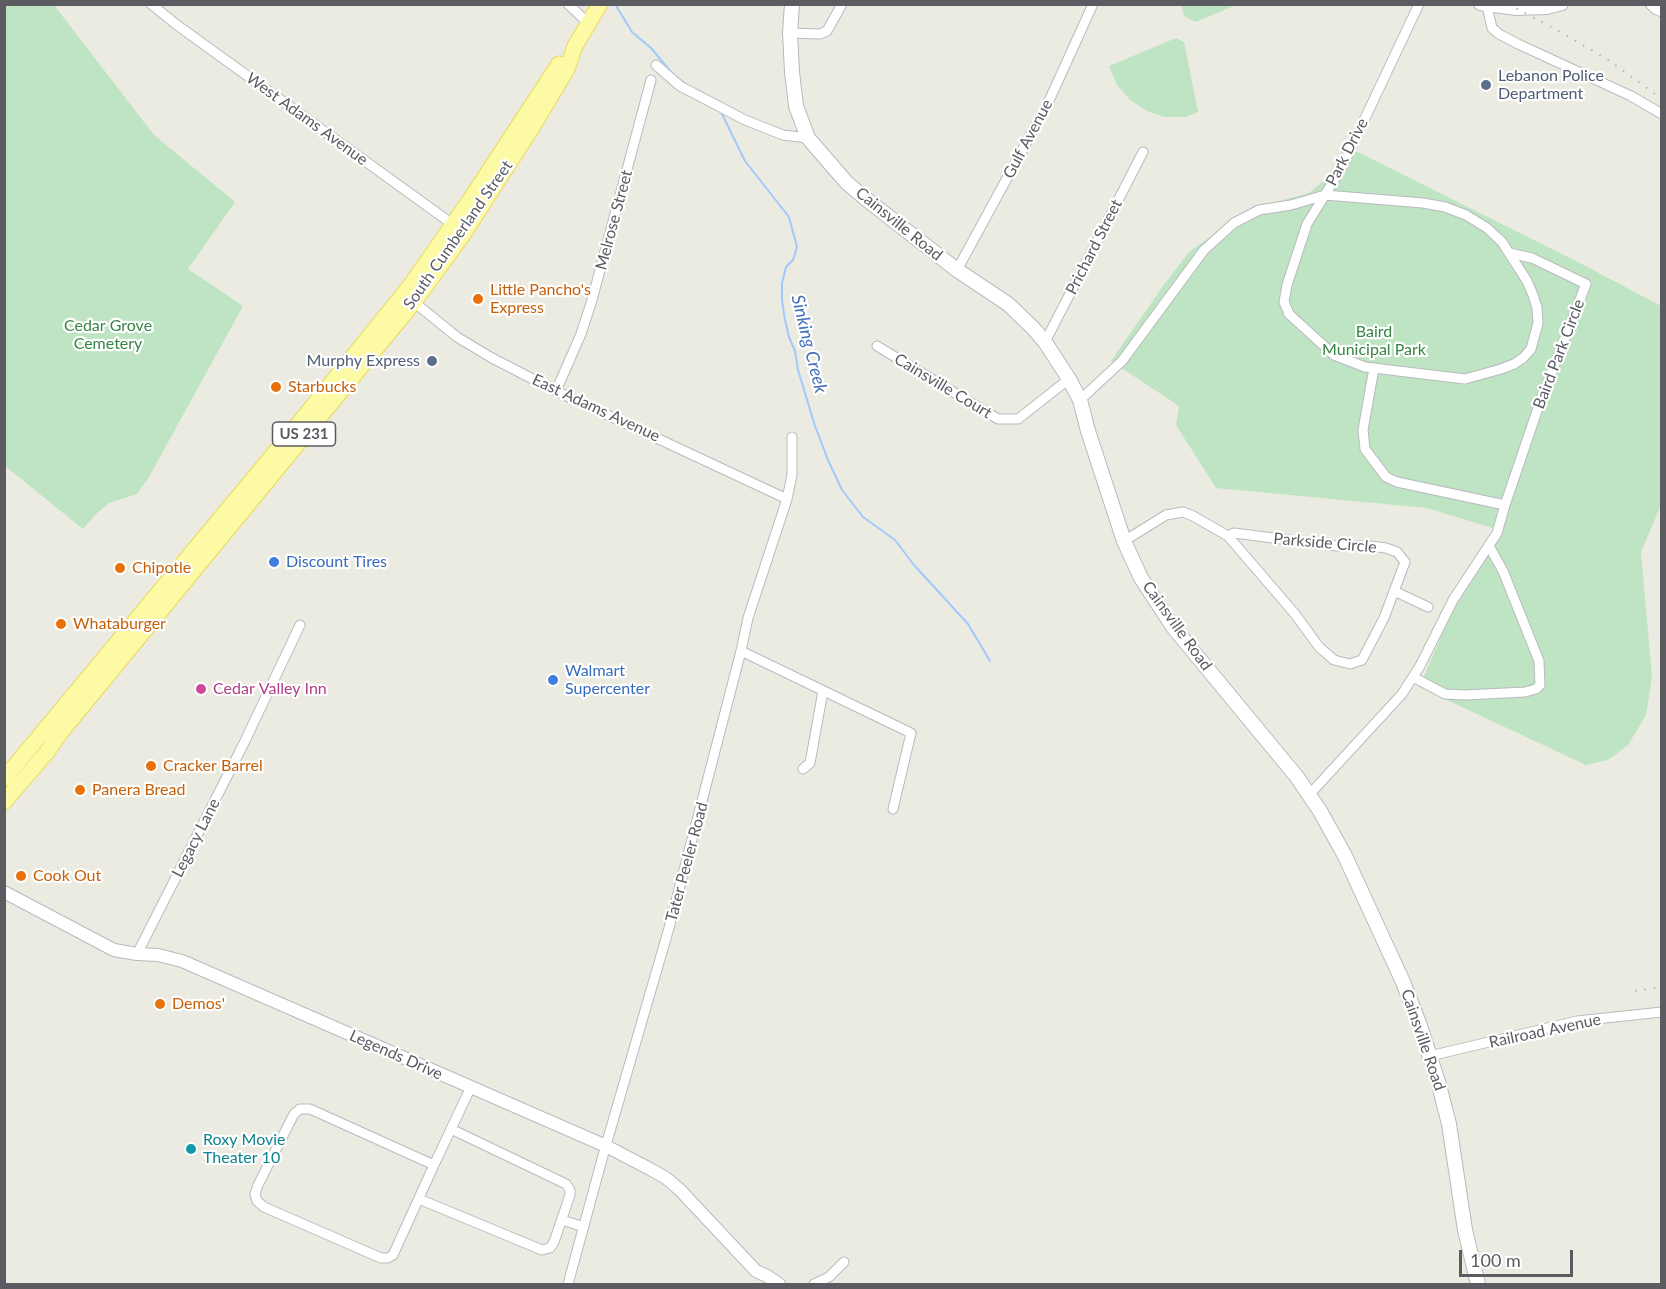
<!DOCTYPE html>
<style>
body{margin:0}
#map{position:relative;width:1666px;height:1289px;overflow:hidden;background:#ecebe1;font-family:Lato,sans-serif}
canvas{display:block}
.frame{position:absolute;inset:0;border:6px solid #5a5c62;pointer-events:none}
.scale{position:absolute;left:1459px;top:1250px;width:114px;height:27px;box-sizing:border-box;border:3px solid #5a5c62;border-top:0;padding-left:8px;font-size:18px;line-height:21px;white-space:nowrap;color:#5a5c62;-webkit-text-stroke:4px #fff;paint-order:stroke}
</style>
<div id="map">
<canvas width="1666" height="1289"></canvas>
<div class="frame"></div>
<div class="scale">100 m</div>
</div>
<script>
const ctx = document.querySelector('canvas').getContext('2d');
ctx.lineJoin = 'round';
function paint(path, color) {
  ctx.fillStyle = color;
  ctx.fill(path, 'evenodd');
}
function toPath(rows) {
  const path = new Path2D();
  for (const r of rows) {
    path.moveTo(r[0], r[1]);
    for (let i = 2; i < r.length; i += 2) path.lineTo(r[i], r[i + 1]);
  }
  return path;
}
function stroke(path, color, width, dash) {
  ctx.strokeStyle = color;
  ctx.lineWidth = width;
  ctx.lineCap = dash ? 'butt' : 'round';
  ctx.setLineDash(dash || []);
  ctx.stroke(path);
}
function drawText(font, color, halo, rows, align = 'center') {
  ctx.font = font + ' Lato,sans-serif';
  ctx.lineWidth = 4.5;
  ctx.setLineDash([]);
  ctx.textBaseline = 'middle';
  ctx.strokeStyle = halo;
  ctx.fillStyle = color;
  for (const [text, x, y, turn = 0] of rows) {
    ctx.save();
    ctx.translate(x, y);
    ctx.rotate((+turn || 0) * Math.PI / 180);
    ctx.textAlign = isNaN(turn) ? turn : align;
    if (halo) ctx.strokeText(text, 0, 0);
    ctx.fillText(text, 0, 0);
    ctx.restore();
  }
}
paint(toPath([
 [4,5,54,5,154,135,235,202,188,269,243,306,149,477,137,494,109,503,97,513,83,529,5,466],
 [1181,5,1181,4,1236,5,1195,22,1184,16],
 [1176,38,1184,42,1198,112,1186,117,1165,117,1147,111,1130,100,1117,85,1109,66],
 [1343,149,1358,152,1578,262,1661,306,1661,505,1641,552,1652,677,1646,715,1628,745,1608,760,1586,765,1419,687,1451,614,1502,531,1427,508,1216,488,1176,425,1179,406,1111,361,1163,286,1189,252,1242,214,1268,204,1309,193,1326,179]
]), '#bee4c3');
stroke(toPath([
 [615,4,632,32,651,48,671,72],
 [675,76,687,85],
 [698,90,708,96],
 [721,112,745,161,789,217,797,247,793,260,786,267,782,283,782,301,785,320,789,337,795,351,798,370,815,426,828,460,842,490,863,517,895,540,914,565,968,624,990,661]
]), '#a1c9fd', 2);
const minor = toPath([
 [151,4,177,25,455,226],
 [568,4,588,23],
 [1650,4,1655,9,1662,12],
 [1487,6,1492,28,1499,34,1518,44,1631,96,1662,114],
 [790,33,820,34,827,31,842,4],
 [656,65,680,86,745,120,783,135,808,138],
 [1325,195,1423,203,1445,207,1466,215,1487,228,1502,242,1527,281,1533,295,1537,308,1538,323,1531,349,1523,358,1514,364,1501,369,1465,379,1365,367,1334,355,1289,314,1284,302,1287,285,1307,224,1325,195],
 [957,270,1048,103,1093,4],
 [414,302,457,337,492,358,556,391,787,499],
 [1045,342,1143,152],
 [877,346,998,419,1018,419,1069,379],
 [1374,368,1363,430,1365,449,1386,477,1397,482,1505,505],
 [556,391,581,334,592,300,651,80],
 [1080,400,1122,361,1204,250,1234,223,1259,210,1291,205,1325,195,1342,167,1419,4],
 [1124,541,1166,515,1183,512,1193,516,1228,536,1295,614,1319,647,1334,660,1350,664,1362,660,1384,618,1405,562,1397,552,1386,548,1370,546,1336,546,1234,533,1228,536],
 [1394,591,1428,607],
 [741,651,911,733,893,809],
 [1413,677,1445,694,1465,695,1525,692,1536,689,1540,685,1539,661,1503,571,1489,546],
 [803,769,810,763,823,691],
 [1309,795,1402,694,1420,666,1453,600,1497,533,1505,505,1539,405,1586,284,1532,258,1509,253],
 [137,954,244,743,300,625],
 [1430,1056,1577,1021,1662,1012],
 [434,1165,310,1109,300,1109,294,1114,258,1185,255,1194,257,1201,264,1207,381,1258,388,1258,393,1255,434,1165,451,1129,471,1087],
 [419,1199,542,1250,550,1248,554,1242,570,1195,570,1190,566,1184,451,1129],
 [562,1220,584,1227],
 [568,1284,604,1152,669,928,741,651,748,618,787,499,792,475,792,437],
 [814,1284,829,1277,844,1262]
]);
const tertiary = toPath([
 [1480,4,1516,9,1547,8,1562,4],
 [4,892,114,950,137,954,158,955,182,961,606,1146,650,1169,666,1178,680,1190,756,1271,767,1276,779,1284]
]);
const secondary = toPath([
 [792,4,790,33,792,72,796,106,808,138,847,183,866,199,957,270,1008,304,1033,328,1045,342,1069,379,1080,400,1088,431,1124,541,1141,578,1173,627,1297,777,1320,811,1345,856,1403,982,1419,1023,1439,1085,1449,1124,1465,1230,1478,1284]
]);
const primary = toPath([
 [4,779,283,443,410,286,470,200,559,64],
 [4,802,47,752,61,732,414,302,464,233,533,126,567,69,575,46,600,4]
]);
stroke(minor, '#b9bac0', 11);
stroke(tertiary, '#b9bac0', 14);
stroke(secondary, '#b7b9c0', 16);
stroke(primary, '#edd759', 17);
stroke(minor, '#fff', 9);
stroke(tertiary, '#fff', 12);
stroke(secondary, '#fff', 14);
stroke(primary, '#fdfaa6', 15);
stroke(toPath([
 [1508,4,1557,30,1607,59,1662,99],
 [1635,991,1662,987]
]), '#b2b3b3', 2, [1.5, 8]);
for (const [x, y, r, color] of [
 [1486,85,6,"#5c6f8a"],
 [478,299,6,"#e8710a"],
 [432,361,6,"#5c6f8a"],
 [276,387,6,"#e8710a"],
 [274,562,6,"#3f7fe0"],
 [120,568,6,"#e8710a"],
 [61,624,6,"#e8710a"],
 [553,680,6,"#3f7fe0"],
 [201,689,6,"#d1479c"],
 [151,766,6,"#e8710a"],
 [80,790,6,"#e8710a"],
 [21,876,6,"#e8710a"],
 [160,1004,6,"#e8710a"],
 [191,1149,6,"#0f9aa8"]
]) {
  const dot = new Path2D();
  dot.arc(x, y, r, 0, 2 * Math.PI);
  ctx.fillStyle = color;
  ctx.fill(dot);
  stroke(dot, '#fff', 2);
}
for (const [x, y, w] of [
 [304,434,63]
]) {
  const box = new Path2D();
  box.roundRect(x - w / 2, y - 12, w, 24, 4.5);
  ctx.fillStyle = '#fff';
  ctx.fill(box);
  stroke(box, '#5a5c62', 1.5);
}
drawText('bold 15px', '#5a5c62', null, [
 ["US 231",304,434]
]);
drawText('16px', '#4e5e75', '#fff', [
 ["Lebanon Police",1498,76],
 ["Department",1498,94],
 ["Murphy Express",420,361,"right"]
], 'left');
drawText('16px', '#5a5c62', '#fff', [
 ["West Adams Avenue",307,119,36],
 ["Gulf Avenue",1028,139,-62],
 ["Park Drive",1347,152,-63],
 ["Melrose Street",614,220,-75],
 ["Cainsville Road",899,224,39],
 ["South Cumberland Street",458,235,-55],
 ["Prichard Street",1094,247,-63],
 ["Baird Park Circle",1559,354,-69],
 ["Cainsville Court",943,386,31],
 ["East Adams Avenue",596,408,25],
 ["Parkside Circle",1325,543,5],
 ["Cainsville Road",1177,626,54],
 ["Legacy Lane",196,838,-63],
 ["Tater Peeler Road",687,862,-75],
 ["Railroad Avenue",1545,1031,-12],
 ["Cainsville Road",1423,1040,71],
 ["Legends Drive",396,1055,24]
]);
drawText('16px', '#c56008', '#fff', [
 ["Little Pancho's",490,290],
 ["Express",490,308],
 ["Starbucks",288,387],
 ["Chipotle",132,568],
 ["Whataburger",73,624],
 ["Cracker Barrel",163,766],
 ["Panera Bread",92,790],
 ["Cook Out",33,876],
 ["Demos'",172,1004]
], 'left');
drawText('16px', '#378444', '#fff', [
 ["Cedar Grove",108,326],
 ["Cemetery",108,344],
 ["Baird",1374,332],
 ["Municipal Park",1374,350]
]);
drawText('16px', '#366cbe', '#fff', [
 ["Discount Tires",286,562],
 ["Walmart",565,671],
 ["Supercenter",565,689]
], 'left');
drawText('16px', '#b23c85', '#fff', [
 ["Cedar Valley Inn",213,689]
], 'left');
drawText('16px', '#0d838f', '#fff', [
 ["Roxy Movie",203,1140],
 ["Theater 10",203,1158]
], 'left');
drawText('italic 18px', '#4470bf', '#fff', [
 ["Sinking Creek",809,344,76]
]);
</script>
